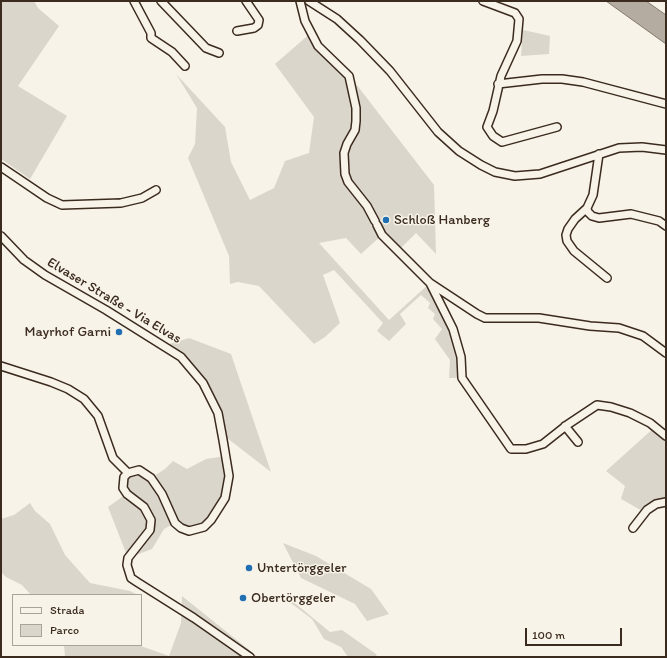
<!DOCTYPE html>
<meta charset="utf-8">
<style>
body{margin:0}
#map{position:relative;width:667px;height:658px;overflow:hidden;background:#f7f3e8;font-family:Itim,sans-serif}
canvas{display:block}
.frame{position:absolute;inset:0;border:2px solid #3b2a1e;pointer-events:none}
.legend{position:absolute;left:12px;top:594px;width:130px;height:52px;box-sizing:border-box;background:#f7f3e8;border:1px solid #aca397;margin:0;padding:5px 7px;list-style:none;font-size:12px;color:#3b2a1e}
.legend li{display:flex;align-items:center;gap:8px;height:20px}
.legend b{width:20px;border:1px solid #aca397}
.scale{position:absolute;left:525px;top:628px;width:97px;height:18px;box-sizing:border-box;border:2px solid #3b2a1e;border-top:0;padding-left:5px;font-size:12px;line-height:14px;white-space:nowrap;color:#3b2a1e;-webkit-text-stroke:3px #f7f3e8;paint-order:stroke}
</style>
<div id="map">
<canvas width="667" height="658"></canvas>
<div class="frame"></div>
<ul class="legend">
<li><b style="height:5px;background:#f7f3e8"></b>Strada</li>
<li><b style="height:11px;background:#dbd6cb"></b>Parco</li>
</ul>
<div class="scale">100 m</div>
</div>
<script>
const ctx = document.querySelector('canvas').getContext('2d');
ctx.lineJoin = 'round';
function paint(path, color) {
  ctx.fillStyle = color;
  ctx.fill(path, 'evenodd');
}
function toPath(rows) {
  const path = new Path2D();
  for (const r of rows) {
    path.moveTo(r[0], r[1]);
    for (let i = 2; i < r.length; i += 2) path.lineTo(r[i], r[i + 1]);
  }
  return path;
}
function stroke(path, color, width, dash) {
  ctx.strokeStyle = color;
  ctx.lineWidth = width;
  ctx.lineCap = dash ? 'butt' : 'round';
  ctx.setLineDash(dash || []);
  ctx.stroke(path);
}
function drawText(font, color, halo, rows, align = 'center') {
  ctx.font = font + ' Itim,sans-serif';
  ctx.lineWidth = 3;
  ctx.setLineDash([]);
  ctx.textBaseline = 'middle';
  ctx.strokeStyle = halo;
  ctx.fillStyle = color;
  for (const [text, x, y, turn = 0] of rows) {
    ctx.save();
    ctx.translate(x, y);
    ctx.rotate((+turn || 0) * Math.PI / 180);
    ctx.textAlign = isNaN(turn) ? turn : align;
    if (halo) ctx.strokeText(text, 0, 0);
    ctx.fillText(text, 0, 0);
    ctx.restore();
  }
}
paint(toPath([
 [1,1,34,1,38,8,59,26,18,86,67,116,30,179,1,159],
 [523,30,550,36,549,54,521,56],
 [313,31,323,46,352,75,356,84,434,185,436,254,416,233,398,251,382,235,361,254,346,238,319,243,389,320,430,283,453,329,462,378,449,378,450,360,435,339,442,329,433,319,435,314,428,308,430,303,421,295,400,314,406,324,389,341,377,331,383,323,334,270,323,275,340,323,325,337,314,344,259,286,238,282,230,284,229,256,188,158,195,144,197,108,176,74,225,127,231,162,250,200,274,188,285,161,309,153,314,117,275,64],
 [189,338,231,354,271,472,227,438,223,440,218,413,203,383,166,345],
 [656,426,666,436,666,505,646,513,621,499,625,486,606,471],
 [226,456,228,487,211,520,196,530,175,523,164,529,152,549,128,558,108,507,126,494,123,482,133,470,151,478,165,469,173,461,187,469,206,459],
 [30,503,35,511,50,524,65,555,90,583,130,591,138,595,31,595,22,585,6,577,1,572,1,519,14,515],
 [283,543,316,556,371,589,389,614,367,621,355,604,301,578],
 [285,595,330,632,342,630,376,654,377,657,348,657,341,647,324,639,312,619,284,598],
 [182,596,258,657,65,657,64,645,138,645,169,656,181,623]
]), '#dbd6cb');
const water = toPath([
 [606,1,646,1,666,15,666,44,606,1]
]);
paint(water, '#b4aca0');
stroke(water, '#84786c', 1);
const minor = toPath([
 [134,1,151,33,151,38,172,52,185,66],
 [161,1,206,48,219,53],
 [300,1,305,21,318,46,349,76,356,108,356,121,355,130,347,144,344,153,345,174,348,182,367,206,375,221],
 [309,1,337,19,360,40,390,71,438,132,459,151,481,165,495,172,515,176,540,174,619,148,642,147,666,150],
 [483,1,515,13,519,19,517,41,501,76,493,111,487,127,493,136,502,142,557,127],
 [237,31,254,28,258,25,259,20,246,1],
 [498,84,542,79,562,79,583,82,666,104],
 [599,154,593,195,587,208,588,212,592,216,599,218,631,214,659,221,666,226],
 [1,167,47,198,62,205,121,203,142,198,156,190],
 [587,208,575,219,568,229,566,235,567,241,574,251,607,278],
 [377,225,382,235,430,283,477,314,485,318,539,318,590,326,619,328,643,336,666,353],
 [1,236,24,260,45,275,106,310,181,357,203,383,218,413,223,440,229,476,225,498,211,520,204,527,189,531,181,528,175,523,162,494,151,478,139,470,128,473,124,477,123,488,127,494,144,507,151,520,150,530,128,558,127,565,131,578,137,582,194,618,250,657],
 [430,283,453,329,461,357,462,378,511,449,526,449,543,444,567,425,597,405,611,407,630,413,650,423,666,436],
 [1,366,51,382,68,389,84,399,98,416,113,458,128,473],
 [565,426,578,442],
 [633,528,647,510,656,504,666,502]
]);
stroke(minor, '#3b2a1e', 10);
stroke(minor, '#f7f3e8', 7);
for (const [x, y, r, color] of [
 [386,220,4,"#1f6fb2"],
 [119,332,4,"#1f6fb2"],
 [249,568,4,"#1f6fb2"],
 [243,598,4,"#1f6fb2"]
]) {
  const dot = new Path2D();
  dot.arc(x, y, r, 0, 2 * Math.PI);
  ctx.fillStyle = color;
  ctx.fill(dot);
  stroke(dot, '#f7f3e8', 1.5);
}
drawText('14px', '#3b2a1e', '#f7f3e8', [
 ["Schloß Hanberg",394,220],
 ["Mayrhof Garni",111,332,"right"],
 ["Untertörggeler",257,568],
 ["Obertörggeler",251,598]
], 'left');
drawText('14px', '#3b2a1e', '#f7f3e8', [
 ["Elvaser Straße - Via Elvas",114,301,31]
]);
</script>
